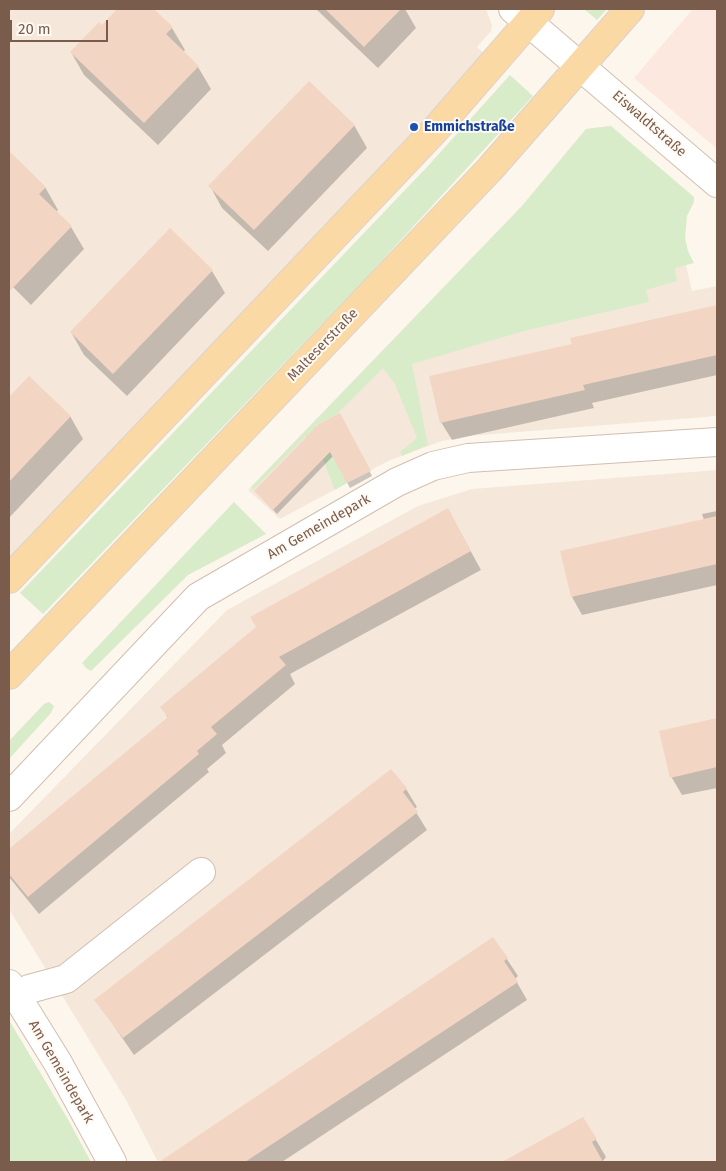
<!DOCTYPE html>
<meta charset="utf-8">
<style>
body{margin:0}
#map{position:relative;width:726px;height:1171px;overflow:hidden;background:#fdf6ec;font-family:"Fira Sans",sans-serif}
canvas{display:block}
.frame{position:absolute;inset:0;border:10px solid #7a5c4d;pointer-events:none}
.scale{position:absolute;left:10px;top:20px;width:98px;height:22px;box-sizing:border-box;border:2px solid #7a5c4d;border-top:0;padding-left:6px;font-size:15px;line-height:18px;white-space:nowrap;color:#7a5c4d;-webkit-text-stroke:4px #fffaf3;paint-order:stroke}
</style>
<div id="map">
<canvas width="726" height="1171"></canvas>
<div class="frame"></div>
<div class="scale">20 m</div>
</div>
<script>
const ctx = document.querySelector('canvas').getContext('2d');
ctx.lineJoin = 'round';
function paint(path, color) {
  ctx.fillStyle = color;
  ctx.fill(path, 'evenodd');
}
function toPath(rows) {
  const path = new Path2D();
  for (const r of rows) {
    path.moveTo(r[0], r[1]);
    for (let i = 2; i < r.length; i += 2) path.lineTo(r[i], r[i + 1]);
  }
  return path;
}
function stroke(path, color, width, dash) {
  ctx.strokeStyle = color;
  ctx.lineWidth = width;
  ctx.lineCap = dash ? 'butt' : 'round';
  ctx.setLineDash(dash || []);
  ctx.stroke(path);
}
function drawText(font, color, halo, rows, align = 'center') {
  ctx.font = font + ' "Fira Sans",sans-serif';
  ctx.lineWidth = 4;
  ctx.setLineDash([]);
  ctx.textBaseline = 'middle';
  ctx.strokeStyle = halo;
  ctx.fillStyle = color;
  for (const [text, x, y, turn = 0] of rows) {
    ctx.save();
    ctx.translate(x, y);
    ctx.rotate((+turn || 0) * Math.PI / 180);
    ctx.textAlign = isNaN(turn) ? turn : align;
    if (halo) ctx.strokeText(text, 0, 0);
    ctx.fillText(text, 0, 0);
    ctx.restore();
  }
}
paint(toPath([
 [9,9,486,9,492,25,491,31,477,47,485,54,427,120,9,558],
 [611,126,674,215,692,291,717,286,717,416,469,436,442,441,388,461,280,519,248,490,522,206,586,129],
 [717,470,717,1162,158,1162,126,1100,9,909,9,834,227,610,418,506,472,489]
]), '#f5e8da');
paint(toPath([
 [693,9,717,9,717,149,634,78]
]), '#fde8e0');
paint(toPath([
 [584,9,607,9,597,20],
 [510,75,533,96,366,278,43,614,20,593,427,167],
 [611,126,694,197,694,202,687,216,685,238,688,251,694,263,675,268,677,281,646,290,649,302,524,331,412,364,428,445,402,456,400,452,417,438,395,384,383,368,336,415,316,425,347,483,335,490,322,457,305,437,253,490,251,487,522,206,586,129],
 [234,502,266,534,188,575,91,671,86,668,82,663],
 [49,702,54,706,51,713,9,759,9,741,44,704],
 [9,1020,69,1121,91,1162,9,1162]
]), '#d8ecc9');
paint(toPath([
 [119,9,152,9,172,28,185,50,183,52,198,67,211,89,158,145,84,75,71,52,102,27],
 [316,9,405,9,416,28,378,68],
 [354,125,367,148,268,251,222,208,210,186],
 [9,153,45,187,58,210,56,212,71,227,84,249,31,305,9,283],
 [212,271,225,293,127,396,84,355,71,332],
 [717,306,717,375,592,403,594,408,452,440,441,422,574,345,572,339],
 [29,378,70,416,83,439,9,518,9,399],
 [340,414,372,476,350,488,333,456,277,514,256,492],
 [717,511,717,585,582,615,572,597,704,520,702,514],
 [458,528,481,570,290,674,295,684,222,745,226,753,207,769,209,772,39,914,9,877,9,850,168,718,162,707],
 [717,720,717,788,682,795,672,778,661,732],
 [391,770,406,789,417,807,414,809,427,830,134,1055,96,1000],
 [493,938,518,976,515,979,527,1000,282,1162,191,1162,183,1147],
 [583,1118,606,1157,602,1162,505,1162]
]), '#0003');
paint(toPath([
 [117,9,154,9,173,27,166,34,199,66,144,123,70,52,99,22,102,25],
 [325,9,401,9,364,47],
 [309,81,355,125,254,230,208,186],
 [9,151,46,187,39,194,72,226,9,292],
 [170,228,213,270,113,374,70,332],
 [717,305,717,355,583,385,585,390,440,423,429,376,572,344,570,338],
 [29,376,71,416,9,482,9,397],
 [340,413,371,471,347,483,330,452,273,510,254,491,319,424],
 [448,508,471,551,279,657,286,665,211,727,217,734,197,751,199,754,28,897,9,874,9,849,168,717,160,707,256,627,250,617],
 [717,516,717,564,571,597,560,551],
 [717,718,717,767,670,778,659,731],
 [391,769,407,788,403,792,418,812,123,1038,94,1000],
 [493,937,508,958,504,961,518,982,245,1162,159,1162],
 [583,1117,597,1139,592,1142,603,1162,502,1162]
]), '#f3d5c3');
const minor = toPath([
 [513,9,717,183],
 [9,797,198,597,397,482,433,466,468,458,717,442],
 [9,984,58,1063,112,1162],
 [17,996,29,989,66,979,201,872]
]);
const major = toPath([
 [9,579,435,130,540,9],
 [9,675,490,169,630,9]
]);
stroke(minor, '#d1beb0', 30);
stroke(major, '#dad1cd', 30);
stroke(minor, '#fff', 28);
stroke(major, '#fbd9a5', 28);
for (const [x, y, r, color] of [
 [414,127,5,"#1a4fb4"]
]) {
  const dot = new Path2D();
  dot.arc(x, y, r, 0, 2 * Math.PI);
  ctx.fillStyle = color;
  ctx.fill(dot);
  stroke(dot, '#fffaf3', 2);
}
drawText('14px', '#7a5c4d', '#fffaf3', [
 ["Eiswaldtstraße",649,124,41],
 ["Malteserstraße",323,345,-46],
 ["Am Gemeindepark",319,527,-30],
 ["Am Gemeindepark",61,1072,60]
]);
drawText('bold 14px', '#164399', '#fffaf3', [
 ["Emmichstraße",424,127]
], 'left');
</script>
